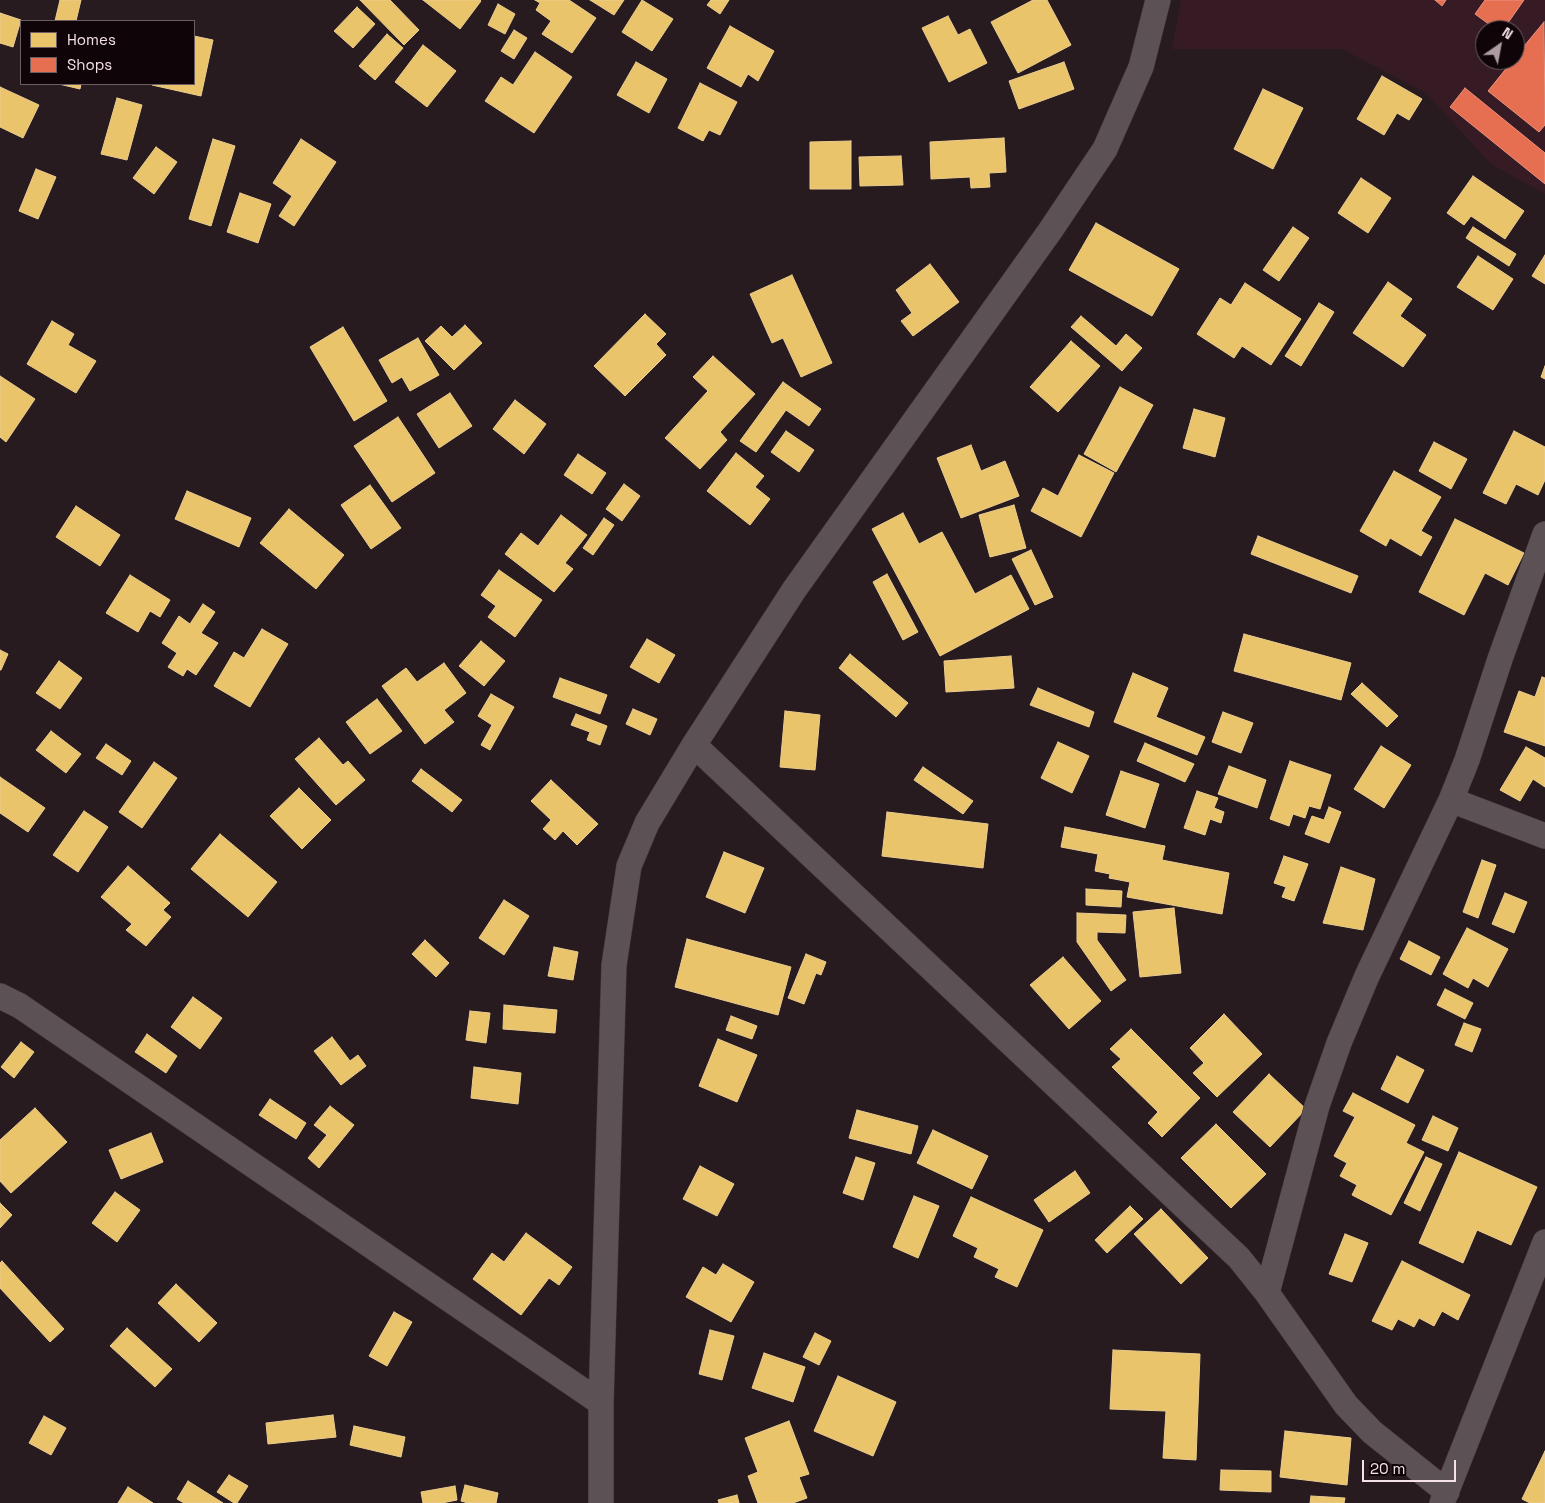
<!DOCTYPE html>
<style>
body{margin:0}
#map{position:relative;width:1545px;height:1503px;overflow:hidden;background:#281b1f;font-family:"Space Grotesk",sans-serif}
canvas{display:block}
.legend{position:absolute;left:20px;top:20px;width:175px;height:65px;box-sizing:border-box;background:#0f0508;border:1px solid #6b5d62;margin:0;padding:6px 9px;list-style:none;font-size:15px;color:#f4e2e8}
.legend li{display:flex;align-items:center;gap:10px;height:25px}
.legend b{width:25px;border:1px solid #6b5d62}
.north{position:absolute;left:1475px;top:20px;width:50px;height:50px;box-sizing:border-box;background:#0f0508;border:1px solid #6b5d62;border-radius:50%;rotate:33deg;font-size:14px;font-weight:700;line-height:20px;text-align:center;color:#f4e2e8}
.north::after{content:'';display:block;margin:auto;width:18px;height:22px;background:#ad9ca2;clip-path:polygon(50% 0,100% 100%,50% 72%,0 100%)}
.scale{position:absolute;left:1362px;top:1460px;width:94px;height:22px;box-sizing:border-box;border:2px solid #f4e2e8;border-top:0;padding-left:6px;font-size:15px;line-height:18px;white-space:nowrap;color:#f4e2e8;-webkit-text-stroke:4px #0f0508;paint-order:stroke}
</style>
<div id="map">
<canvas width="1545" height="1503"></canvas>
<ul class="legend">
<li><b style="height:14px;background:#e9c46a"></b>Homes</li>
<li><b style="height:14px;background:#e76f51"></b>Shops</li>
</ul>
<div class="north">N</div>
<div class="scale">20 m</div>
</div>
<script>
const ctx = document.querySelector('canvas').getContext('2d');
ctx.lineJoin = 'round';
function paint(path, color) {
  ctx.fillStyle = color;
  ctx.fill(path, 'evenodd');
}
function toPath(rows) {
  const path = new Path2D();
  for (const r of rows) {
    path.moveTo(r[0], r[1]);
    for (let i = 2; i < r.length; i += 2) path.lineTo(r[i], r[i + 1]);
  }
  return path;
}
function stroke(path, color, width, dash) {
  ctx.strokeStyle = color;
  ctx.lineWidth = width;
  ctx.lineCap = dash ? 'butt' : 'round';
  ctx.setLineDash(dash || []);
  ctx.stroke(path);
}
paint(toPath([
 [1181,0,1545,0,1545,194,1491,164,1426,93,1342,49,1172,49],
 [1485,30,1515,30,1515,60,1485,60]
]), '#361a24');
const homes = toPath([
 [60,0,81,0,76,21,55,21,60,0],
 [360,0,390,0,419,30,404,45,360,0],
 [423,0,480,0,481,1,460,29,423,0],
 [535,0,569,0,596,18,572,53,542,34,551,21,536,10,540,3,535,0],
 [590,0,624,0,614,15,590,0],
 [642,0,673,19,652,51,622,32,642,0],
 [711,0,729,0,720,14,707,5,711,0],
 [1033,0,1047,0,1071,45,1018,73,991,22,1033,0],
 [498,4,515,14,505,34,488,25,498,4],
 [357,7,375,24,353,48,334,31,357,7],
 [0,13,21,20,13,47,0,43,0,13],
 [948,16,958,35,970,29,987,63,949,82,922,28,948,16],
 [730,26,774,51,758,81,748,74,741,87,707,68,730,26],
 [514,30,527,38,514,59,501,51,514,30],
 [387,34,403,48,375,80,359,66,387,34],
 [194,36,213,40,201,96,152,85,152,84,194,84,194,36],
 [423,45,456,71,427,107,395,82,423,45],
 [535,52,572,77,534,133,485,101,501,77,513,85,535,52],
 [636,62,667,79,649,113,617,95,636,62],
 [1064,62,1074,89,1019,109,1009,81,1064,62],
 [1382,76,1422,99,1409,120,1397,113,1384,135,1357,119,1382,76],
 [700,83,737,102,720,135,709,130,703,141,678,128,700,83],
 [59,84,81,84,80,89,59,84],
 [0,87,39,105,23,138,0,127,0,87],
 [1263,89,1303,108,1273,169,1234,149,1263,89],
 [117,98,142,105,127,160,101,154,117,98],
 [1004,138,1006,172,989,173,990,187,971,188,970,177,931,179,930,142,1004,138],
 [213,139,235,146,211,226,189,219,213,139],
 [301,139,336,162,294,226,279,216,292,196,273,183,301,139],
 [851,141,851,189,810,189,810,142,851,141],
 [156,147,177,162,154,194,133,178,156,147],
 [901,156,903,185,860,186,859,157,901,156],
 [36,169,56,177,38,219,19,211,36,169],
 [1473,176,1524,211,1505,239,1471,216,1464,225,1447,213,1473,176],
 [1361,178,1391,198,1368,233,1338,213,1361,178],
 [240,193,271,204,258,243,227,232,240,193],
 [1096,223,1179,269,1152,316,1069,270,1096,223],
 [1293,227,1309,238,1279,281,1263,270,1293,227],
 [1473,227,1516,254,1509,266,1466,238,1473,227],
 [1545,255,1545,284,1532,276,1545,255],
 [1478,256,1513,279,1493,310,1457,287,1478,256],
 [930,264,959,302,913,336,901,321,912,313,896,290,930,264],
 [792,275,832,363,801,377,783,338,772,343,750,294,792,275],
 [1388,282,1412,299,1400,316,1426,335,1403,367,1353,333,1388,282],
 [1245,283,1301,319,1271,365,1242,346,1234,358,1197,334,1220,298,1231,305,1245,283],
 [1319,303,1334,312,1301,366,1285,356,1319,303],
 [645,314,666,334,656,344,666,355,625,396,594,366,645,314],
 [1081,316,1116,346,1126,334,1142,348,1122,371,1071,327,1081,316],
 [52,321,74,334,68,345,96,361,76,393,27,364,52,321],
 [465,325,482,343,454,370,425,341,441,326,452,337,465,325],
 [343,327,387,401,354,421,310,347,343,327],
 [418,338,439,375,410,391,402,377,392,383,379,360,418,338],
 [1071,341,1100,366,1058,412,1030,387,1071,341],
 [713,356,755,394,720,432,727,440,700,469,665,438,708,391,693,377,713,356],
 [1545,366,1545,379,1541,377,1545,366],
 [0,376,35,399,6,442,0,437,0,376],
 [783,382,821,409,809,426,786,410,756,452,740,441,783,382],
 [1120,387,1153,405,1116,472,1084,454,1120,387],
 [450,393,472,426,439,448,417,414,450,393],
 [515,400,546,424,524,454,493,429,515,400],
 [1194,409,1225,418,1215,457,1183,448,1194,409],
 [398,417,435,473,392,502,354,446,398,417],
 [786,431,814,450,799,472,771,452,786,431],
 [1514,431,1545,447,1545,480,1538,495,1516,484,1506,504,1483,493,1514,431],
 [1434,442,1467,459,1451,489,1419,471,1434,442],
 [971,445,981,471,1005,461,1019,496,961,518,937,458,971,445],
 [736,453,764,476,755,487,770,499,750,525,707,491,736,453],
 [578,454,606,473,592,494,564,475,578,454],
 [1079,455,1114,473,1081,537,1031,511,1043,488,1058,496,1079,455],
 [1394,471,1441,497,1421,531,1432,537,1421,556,1390,538,1386,546,1360,531,1394,471],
 [624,484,640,496,622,521,606,509,624,484],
 [370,485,401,528,371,549,341,505,370,485],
 [187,491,251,518,239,547,175,519,187,491],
 [1014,505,1026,548,990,557,979,515,1014,505],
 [76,506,120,535,100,566,56,537,76,506],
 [289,509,344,555,316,589,260,543,289,509],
 [903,513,919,544,942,532,975,594,1011,575,1029,609,940,656,872,529,903,513],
 [561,515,587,535,565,563,573,569,554,592,505,554,521,533,538,546,561,515],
 [604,518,614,525,593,555,583,548,604,518],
 [1455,519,1524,553,1508,585,1485,573,1464,615,1419,592,1455,519],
 [1258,536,1358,576,1351,593,1251,554,1258,536],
 [1031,550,1053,597,1035,605,1012,559,1031,550],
 [499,570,542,600,515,637,488,617,496,606,481,595,499,570],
 [887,574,918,632,903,640,873,582,887,574],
 [130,575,170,600,160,617,150,611,138,632,106,613,130,575],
 [203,604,215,612,201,633,218,643,196,675,187,669,183,676,168,667,177,653,162,643,179,616,190,624,203,604],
 [262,629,288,644,250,707,214,686,234,652,244,658,262,629],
 [1244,634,1351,663,1341,700,1234,671,1244,634],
 [647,639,675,655,659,683,630,667,647,639],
 [481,641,505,661,484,686,459,666,481,641],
 [0,650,8,654,1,670,0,670,0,650],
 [850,654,908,703,896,717,839,668,850,654],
 [1011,656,1014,688,946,692,944,661,1011,656],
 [59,661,82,678,60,709,36,693,59,661],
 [444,663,466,693,444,710,454,722,425,744,382,686,406,668,417,682,444,663],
 [1133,673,1168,688,1156,717,1205,737,1197,755,1114,722,1133,673],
 [1542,677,1545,678,1545,746,1504,732,1519,691,1535,697,1542,677],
 [560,678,607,695,600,714,553,697,560,678],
 [1362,683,1398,716,1387,727,1351,694,1362,683],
 [1038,688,1094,712,1089,727,1030,705,1038,688],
 [491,694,514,707,490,750,481,745,492,725,478,716,491,694],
 [377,699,402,731,370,754,346,722,377,699],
 [633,709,657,719,650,735,626,724,633,709],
 [785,711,820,715,815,770,780,767,785,711],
 [1223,712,1253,723,1241,753,1212,742,1223,712],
 [576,714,607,726,600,745,587,740,590,732,571,725,576,714],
 [51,731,81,754,66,773,36,750,51,731],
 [319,738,343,765,348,761,365,780,336,805,295,759,319,738],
 [1058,742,1089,756,1072,793,1041,778,1058,742],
 [1145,743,1194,764,1185,782,1137,761,1145,743],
 [106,744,131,761,122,775,96,758,106,744],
 [1381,746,1411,765,1384,808,1354,789,1381,746],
 [1526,747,1545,758,1545,787,1533,779,1520,801,1500,790,1526,747],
 [1290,761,1331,775,1320,809,1309,806,1305,818,1293,814,1289,826,1270,819,1290,761],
 [154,762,177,778,142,828,119,812,154,762],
 [1229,766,1266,780,1257,808,1218,794,1229,766],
 [923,767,973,801,963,814,914,780,923,767],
 [421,769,462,800,452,812,412,781,421,769],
 [1121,771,1159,784,1145,828,1106,815,1121,771],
 [0,777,45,808,28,832,0,813,0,777],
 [551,780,598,824,577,845,563,831,555,840,543,829,551,820,531,801,551,780],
 [299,788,331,820,302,849,270,816,299,788],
 [1197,791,1218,798,1214,808,1224,812,1221,823,1210,819,1205,835,1184,828,1197,791],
 [1329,807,1341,812,1329,843,1305,834,1312,816,1324,820,1329,807],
 [84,811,108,827,78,872,53,855,84,811],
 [887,812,988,824,983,868,882,856,887,812],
 [1065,827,1165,846,1162,860,1229,873,1222,914,1127,897,1130,882,1109,878,1110,874,1095,871,1098,854,1061,847,1065,827],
 [220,834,277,882,248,917,191,869,220,834],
 [724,852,764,868,745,913,706,897,724,852],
 [1284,856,1308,864,1294,901,1282,897,1286,887,1274,883,1284,856],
 [1482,860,1496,865,1478,918,1463,912,1482,860],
 [128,866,170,903,163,910,171,917,146,946,126,930,132,924,101,897,128,866],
 [1341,867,1375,879,1363,930,1323,923,1341,867],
 [1086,889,1122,891,1121,907,1086,905,1086,889],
 [1505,893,1527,902,1514,933,1492,924,1505,893],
 [504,900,529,916,504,955,479,938,504,900],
 [1174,908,1181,973,1140,977,1133,912,1174,908],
 [1077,913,1126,915,1125,933,1097,932,1097,940,1126,980,1111,991,1077,942,1077,913],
 [1467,928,1508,949,1488,987,1473,978,1468,988,1443,974,1467,928],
 [687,939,791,967,778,1015,675,987,687,939],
 [425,940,449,963,436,977,412,954,425,940],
 [1409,941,1440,957,1431,975,1400,959,1409,941],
 [554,947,578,952,573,980,548,976,554,947],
 [806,954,826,962,821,975,816,973,804,1004,788,998,806,954],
 [1063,957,1101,1001,1069,1029,1030,985,1063,957],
 [1445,989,1473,1003,1465,1019,1437,1005,1445,989],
 [193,997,222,1018,200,1049,171,1027,193,997],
 [504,1005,557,1010,555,1033,503,1029,504,1005],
 [470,1011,490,1013,486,1043,466,1040,470,1011],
 [1224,1014,1262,1054,1217,1097,1193,1073,1204,1063,1190,1048,1224,1014],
 [731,1016,757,1026,752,1039,726,1030,731,1016],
 [1464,1023,1481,1029,1472,1052,1455,1045,1464,1023],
 [1131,1029,1200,1098,1162,1137,1148,1123,1158,1112,1112,1067,1121,1059,1110,1049,1131,1029],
 [147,1034,177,1056,166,1073,135,1052,147,1034],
 [332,1037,350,1061,358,1055,366,1066,341,1085,314,1051,332,1037],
 [718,1039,757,1055,737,1102,699,1086,718,1039],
 [21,1042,34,1052,14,1078,1,1067,21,1042],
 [1397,1056,1424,1070,1408,1103,1381,1089,1397,1056],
 [474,1067,521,1073,518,1104,471,1098,474,1067],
 [1269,1074,1306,1109,1270,1147,1233,1112,1269,1074],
 [1353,1093,1415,1125,1406,1143,1424,1152,1391,1215,1352,1195,1357,1185,1340,1176,1347,1163,1334,1156,1355,1117,1343,1111,1353,1093],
 [270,1099,306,1123,296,1139,259,1115,270,1099],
 [330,1106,354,1125,319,1168,308,1158,327,1135,314,1125,330,1106],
 [35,1108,67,1142,11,1193,0,1181,0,1140,35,1108],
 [857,1110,918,1126,911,1154,849,1138,857,1110],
 [1433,1116,1458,1128,1448,1151,1422,1140,1433,1116],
 [1216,1124,1266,1174,1231,1208,1181,1158,1216,1124],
 [933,1130,988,1156,972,1189,917,1163,933,1130],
 [151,1133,163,1162,121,1179,109,1150,151,1133],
 [1459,1152,1537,1187,1511,1245,1477,1230,1463,1263,1419,1243,1459,1152],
 [856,1157,875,1163,863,1200,843,1193,856,1157],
 [1426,1157,1442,1164,1420,1211,1404,1203,1426,1157],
 [700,1166,734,1184,717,1216,683,1199,700,1166],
 [1075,1171,1090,1193,1049,1222,1034,1200,1075,1171],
 [115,1192,140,1210,117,1242,92,1223,115,1192],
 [914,1196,939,1206,918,1258,893,1247,914,1196],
 [971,1197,1043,1230,1017,1287,995,1277,999,1269,974,1257,978,1248,953,1236,971,1197],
 [0,1203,12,1215,0,1228,0,1203],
 [1130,1206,1143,1219,1107,1253,1095,1240,1130,1206],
 [1161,1209,1208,1258,1181,1284,1134,1234,1161,1209],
 [526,1233,572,1267,559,1285,549,1278,521,1315,473,1279,492,1253,504,1262,526,1233],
 [1345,1234,1368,1243,1352,1282,1329,1274,1345,1234],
 [2,1261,64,1329,50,1342,0,1288,0,1263,2,1261],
 [1402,1261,1470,1295,1458,1320,1442,1311,1434,1326,1419,1318,1414,1327,1398,1319,1392,1330,1372,1321,1402,1261],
 [723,1264,754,1282,731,1322,686,1297,703,1267,716,1275,723,1264],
 [176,1284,217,1323,199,1342,158,1303,176,1284],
 [394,1312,412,1322,387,1366,369,1356,394,1312],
 [127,1328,172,1369,155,1387,110,1346,127,1328],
 [710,1330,734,1336,722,1380,699,1374,710,1330],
 [815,1333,831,1341,819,1365,803,1357,815,1333],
 [1113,1350,1200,1354,1196,1460,1163,1458,1166,1411,1110,1409,1113,1350],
 [764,1353,805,1367,793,1402,752,1388,764,1353],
 [838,1376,896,1402,873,1456,814,1431,838,1376],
 [333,1415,336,1437,268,1444,266,1423,333,1415],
 [44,1416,66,1428,51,1455,29,1443,44,1416],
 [789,1421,809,1474,799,1477,807,1498,793,1503,758,1503,748,1476,758,1472,745,1438,789,1421],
 [354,1426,405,1437,401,1457,350,1445,354,1426],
 [1285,1431,1351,1438,1347,1485,1280,1477,1285,1431],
 [1545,1451,1545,1503,1530,1503,1522,1499,1545,1451],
 [1221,1470,1271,1471,1271,1492,1220,1490,1221,1470],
 [229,1475,248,1486,237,1503,234,1503,217,1492,229,1475],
 [188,1481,223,1503,184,1503,177,1499,188,1481],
 [465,1485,498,1493,496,1503,468,1503,461,1501,465,1485],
 [455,1486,457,1500,442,1503,423,1503,421,1492,455,1486],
 [128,1487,153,1503,118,1503,128,1487],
 [737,1495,739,1503,719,1503,718,1500,737,1495],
 [1311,1496,1345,1498,1344,1503,1310,1503,1311,1496]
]);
paint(homes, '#e9c46a');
stroke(homes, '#eccd90', 1);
const shops = toPath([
 [1435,0,1446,0,1442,6,1435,0],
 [1485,0,1524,0,1503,30,1497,30,1475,14,1485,0],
 [1544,22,1545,125,1539,132,1488,91,1513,60,1515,60,1515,57,1544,22],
 [1465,88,1545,153,1545,184,1450,107,1465,88]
]);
paint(shops, '#e76f51');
stroke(shops, '#eb927e', 1);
const minor = toPath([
 [694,745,1239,1258,1267,1293,1346,1405,1372,1432,1447,1492],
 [1451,800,1545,836],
 [0,996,20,1006,601,1403],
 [1267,1293,1317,1106,1339,1043,1367,976,1451,800,1467,760,1500,659,1545,534],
 [601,1503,601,1403,614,965,629,866,647,823,694,745,794,590,1050,231,1105,149,1141,67,1158,0],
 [1442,1503,1545,1242]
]);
stroke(minor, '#413739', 26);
stroke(minor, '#5c5155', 25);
</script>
